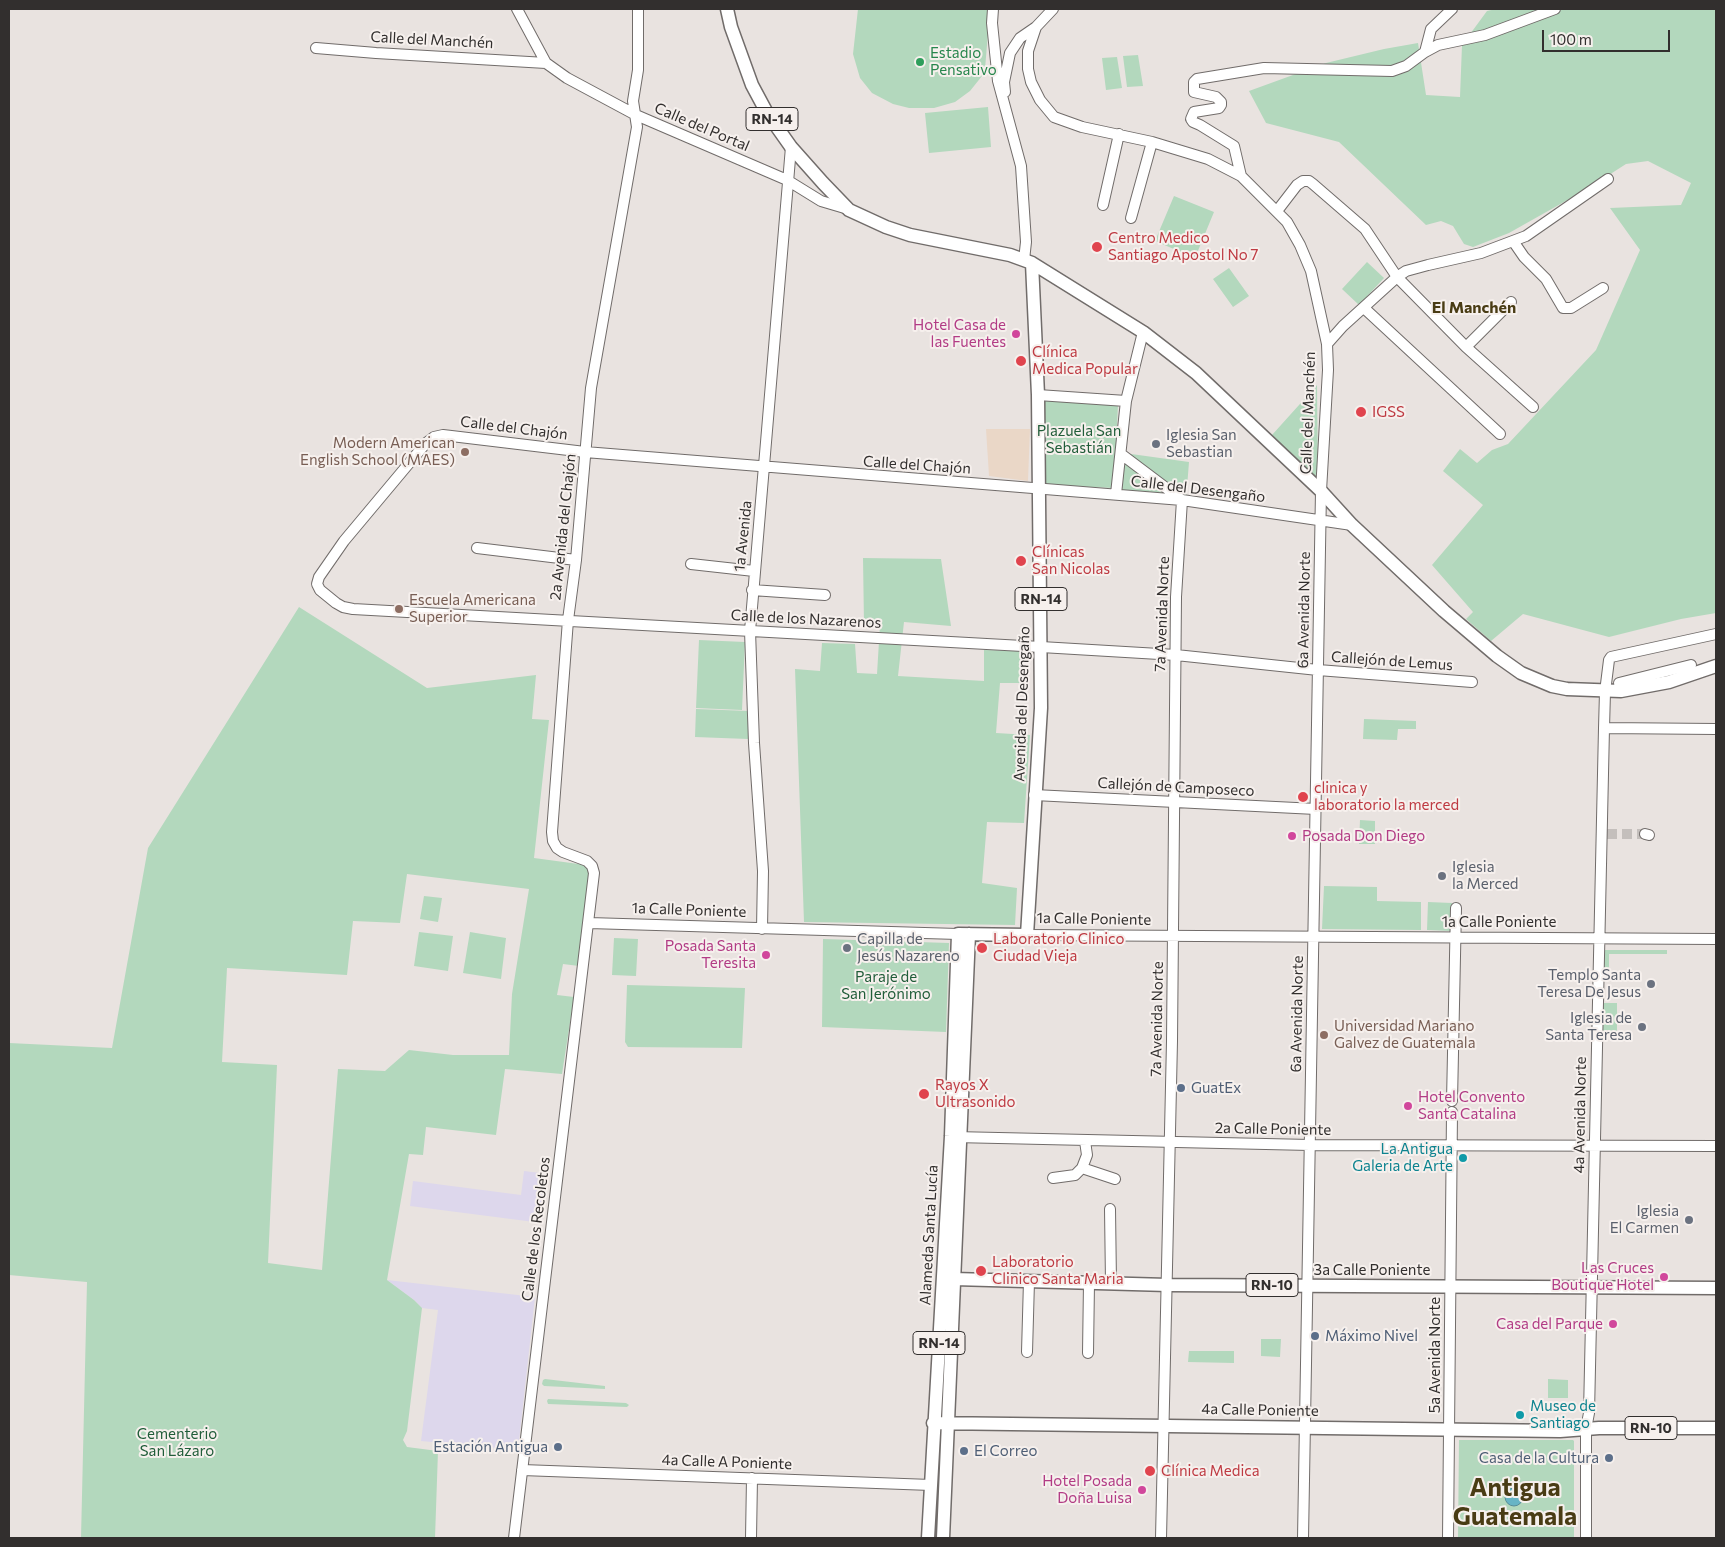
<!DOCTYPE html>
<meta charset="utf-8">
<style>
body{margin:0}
#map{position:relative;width:1725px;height:1547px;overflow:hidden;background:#e9e3e0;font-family:Commissioner,sans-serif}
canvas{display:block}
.frame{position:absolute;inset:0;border:10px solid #322f2e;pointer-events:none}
.scale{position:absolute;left:1542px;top:30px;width:128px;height:22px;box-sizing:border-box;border:2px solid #322f2e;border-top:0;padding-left:6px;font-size:15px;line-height:18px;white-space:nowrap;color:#322f2e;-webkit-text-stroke:4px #f6f0ed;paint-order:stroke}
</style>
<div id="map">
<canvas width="1725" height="1547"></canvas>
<div class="frame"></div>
<div class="scale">100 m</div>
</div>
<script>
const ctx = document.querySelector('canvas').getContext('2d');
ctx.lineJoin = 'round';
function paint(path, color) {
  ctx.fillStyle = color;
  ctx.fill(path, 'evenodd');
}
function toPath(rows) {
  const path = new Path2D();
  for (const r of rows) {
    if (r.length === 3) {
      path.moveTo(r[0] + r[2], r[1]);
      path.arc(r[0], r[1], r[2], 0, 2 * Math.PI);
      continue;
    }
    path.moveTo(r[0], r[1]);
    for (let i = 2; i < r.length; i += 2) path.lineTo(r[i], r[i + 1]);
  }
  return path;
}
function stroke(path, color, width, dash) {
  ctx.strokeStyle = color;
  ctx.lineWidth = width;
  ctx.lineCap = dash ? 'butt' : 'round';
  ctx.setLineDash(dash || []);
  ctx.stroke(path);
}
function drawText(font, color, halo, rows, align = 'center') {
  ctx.font = font + ' Commissioner,sans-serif';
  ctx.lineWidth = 4;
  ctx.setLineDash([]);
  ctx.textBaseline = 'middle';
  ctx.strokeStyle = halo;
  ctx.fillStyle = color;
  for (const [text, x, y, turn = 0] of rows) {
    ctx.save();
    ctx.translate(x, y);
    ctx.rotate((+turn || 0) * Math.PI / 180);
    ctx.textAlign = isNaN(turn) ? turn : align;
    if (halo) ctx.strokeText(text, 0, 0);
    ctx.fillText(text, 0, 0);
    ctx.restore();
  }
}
paint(toPath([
 [524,1171,548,1174,542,1223,410,1206,413,1181,521,1195],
 [387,1280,535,1297,518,1450,421,1441,438,1310,422,1308,414,1300]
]), '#ddd7ec');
paint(toPath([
 [986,429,1030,429,1028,481,989,476]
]), '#ead7c7');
paint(toPath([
 [858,9,990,9,985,69,982,76,970,91,955,102,934,108,909,108,893,104,872,93,860,78,853,54],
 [1496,9,1716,9,1716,613,1681,619,1609,637,1523,614,1491,641,1466,619,1473,612,1432,565,1483,505,1443,471,1460,449,1477,463,1492,450,1508,444,1596,350,1640,250,1610,208,1681,205,1691,183,1648,161,1626,164,1587,189,1509,233,1473,247,1464,244,1453,226,1441,221,1426,225,1339,142,1266,123,1249,91,1326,63,1384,49,1418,43,1426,95,1460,97,1462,45,1487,11],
 [1138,55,1143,86,1127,87,1123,56],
 [1117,57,1122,88,1106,90,1102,58],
 [988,107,991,147,929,153,925,113],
 [1174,196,1214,212,1195,258,1155,241],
 [1367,262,1384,278,1359,305,1342,289],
 [1229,268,1249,296,1233,307,1213,279],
 [1317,385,1318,485,1272,435],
 [1042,400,1118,405,1114,488,1044,485],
 [1124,453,1189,462,1186,500],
 [1122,459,1174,497,1119,490],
 [863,558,941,559,951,626,904,622,898,676,984,681,984,650,1026,651,1023,683,1000,683,996,733,1030,735,1024,823,987,822,982,883,1017,888,1015,925,804,922,795,669,820,671,822,643,855,644,857,673,877,674,880,625,864,624],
 [299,607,427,688,536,675,532,719,549,720,534,858,586,865,590,872,579,966,563,964,557,995,574,997,562,1074,505,1069,496,1135,426,1127,423,1155,409,1154,387,1280,414,1300,422,1308,407,1431,403,1440,407,1447,438,1451,435,1538,81,1538,87,1282,9,1275,9,1043,112,1048,148,848],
 [407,874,529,889,512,994,509,1055,453,1055,409,1050,385,1071,338,1069,322,1270,268,1263,277,1065,222,1062,227,968,347,975,353,921,400,923],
 [699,640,745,642,742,710,696,708],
 [696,709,749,711,748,739,695,737],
 [1364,719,1416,721,1416,729,1398,729,1397,740,1363,739],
 [1360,820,1375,821,1375,844,1359,844],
 [1324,886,1377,887,1377,901,1421,902,1421,930,1322,929],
 [424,896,442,898,438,922,420,919],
 [1428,902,1452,903,1451,931,1427,930],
 [419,932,453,936,448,971,414,966],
 [470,932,506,938,501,979,463,973],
 [614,938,638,939,636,976,612,975],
 [823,939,949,943,946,1032,822,1027],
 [1604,950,1667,950,1667,954,1609,954,1609,980,1603,979],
 [627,985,745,988,742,1048,628,1047,625,1042],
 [1603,1003,1617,1003,1617,1035,1603,1035],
 [1261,1339,1281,1339,1280,1357,1261,1356],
 [1189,1351,1234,1351,1234,1363,1188,1362],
 [545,1379,605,1386,605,1389,544,1386,542,1384,543,1380],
 [1548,1379,1568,1380,1568,1398,1548,1398],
 [548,1399,626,1403,629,1405,627,1407,548,1404,547,1401],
 [1459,1440,1573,1440,1574,1441,1574,1538,1458,1538]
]), '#b3d8bd');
const water = toPath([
 [1514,1497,9]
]);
paint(water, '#67b4c5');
stroke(water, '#578c98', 1);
stroke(toPath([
 [1607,834,1645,834]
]), '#c4bfbc', 10, [10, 5]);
const minor = toPath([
 [517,9,546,63,567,78,636,115,787,180,821,201,848,209],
 [993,9,992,23,998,81,1021,166,1026,242,1024,260],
 [1053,9,1036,27,1028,51,1028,69,1031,82,1040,100,1054,117,1082,127,1152,142,1208,159,1241,176,1287,222,1300,245,1311,271,1327,344,1328,370,1321,491,1303,1538],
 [316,48,376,53,546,63],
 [1425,52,1431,29,1452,9],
 [1005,92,1004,82,1010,53,1020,38,1036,27],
 [1241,176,1234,146,1200,125,1193,122,1191,119,1194,112,1219,108,1221,105,1221,102,1216,97,1194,92,1194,82,1197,79,1264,68,1392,71,1406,66,1425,52,1438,45,1485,35,1555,9],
 [1103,205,1119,134],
 [1277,211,1297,185,1303,181,1309,181,1313,184,1365,229,1397,277,1466,347,1533,407],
 [1131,218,1152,142],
 [1513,241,1524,257,1546,279,1563,308,1571,308,1603,288],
 [1364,308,1500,434],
 [1327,344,1343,326,1397,277,1406,271,1428,265,1481,253,1526,236,1608,179],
 [1466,347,1511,302],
 [1038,395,1126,401],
 [1121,454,1182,500,1176,597,1172,1041,1161,1538],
 [1116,494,1126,401,1143,332],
 [1352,525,1182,500,585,452,443,435,434,437,426,443,344,541,319,577,317,584,320,590,336,603,343,607,353,609,1041,647,1176,655,1318,670,1472,682],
 [477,548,576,560],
 [691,564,754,571],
 [752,590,825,595],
 [1621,691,1619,683,1691,665],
 [1604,728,1716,729],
 [1034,795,1316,809],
 [1645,834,1649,835],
 [589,923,958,934],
 [762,929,763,871,754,743,750,631,791,147],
 [1027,935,1716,939],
 [1452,1101,1456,908],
 [954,1137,1310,1145,1716,1146],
 [1082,1168,1115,1179],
 [1053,1178,1075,1175,1082,1168,1087,1155,1085,1141],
 [1110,1209,1111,1283],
 [1027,1352,1029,1281],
 [1088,1353,1089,1283],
 [522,1470,931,1485],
 [514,1538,594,873,592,866,587,861,563,852,557,848,553,841,552,832,568,620,576,560,591,388,637,127,633,101,638,70,638,9],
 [751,1538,752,1478],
 [1448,1538,1452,1112],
 [1586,1538,1586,1429,1589,1413,1604,728,1605,692,1609,660,1611,657,1716,634]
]);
const major = toPath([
 [727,9,731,27,752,85,767,113,791,147,823,183,849,210,886,227,910,235,1010,255,1032,263,1143,332,1196,373,1321,491,1352,525,1444,611,1497,656,1521,673,1552,686,1567,689,1621,691,1669,682,1716,666],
 [943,1276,954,1279,1168,1285,1716,1288],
 [933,1423,1560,1431,1599,1428,1716,1428],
 [928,1538,951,1136,958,934,1027,935,1041,708,1038,395,1032,263],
 [943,1538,969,934]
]);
stroke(minor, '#716c6a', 12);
stroke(major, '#716c6a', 15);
stroke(minor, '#fff', 10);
stroke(major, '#fff', 12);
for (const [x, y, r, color] of [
 [920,62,5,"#2e9e5b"],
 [1097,247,6,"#e0444e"],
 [1016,334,5,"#d1479c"],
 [1021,361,6,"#e0444e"],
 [1361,412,6,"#e0444e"],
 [1156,444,5,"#6b7280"],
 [465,452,5,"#8d6e63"],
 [1021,561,6,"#e0444e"],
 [399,609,5,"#8d6e63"],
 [1303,797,6,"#e0444e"],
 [1292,836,5,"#d1479c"],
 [1442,876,5,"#6b7280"],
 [847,948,5,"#6b7280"],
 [982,948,6,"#e0444e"],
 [766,955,5,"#d1479c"],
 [1651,984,5,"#6b7280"],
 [1642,1027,5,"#6b7280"],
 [1324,1035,5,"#8d6e63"],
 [1181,1088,5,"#5c6f8a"],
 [924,1094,6,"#e0444e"],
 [1408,1106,5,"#d1479c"],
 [1463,1158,5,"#0f9aa8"],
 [1689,1220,5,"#6b7280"],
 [981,1271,6,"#e0444e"],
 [1664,1277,5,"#d1479c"],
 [1613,1324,5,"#d1479c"],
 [1315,1336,5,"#5c6f8a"],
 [1520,1415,5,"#0f9aa8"],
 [558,1447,5,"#5c6f8a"],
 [964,1451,5,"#5c6f8a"],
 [1609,1458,5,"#5c6f8a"],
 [1150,1471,6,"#e0444e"],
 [1142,1490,5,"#d1479c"]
]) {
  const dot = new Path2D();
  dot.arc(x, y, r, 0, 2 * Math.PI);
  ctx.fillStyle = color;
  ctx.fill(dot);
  stroke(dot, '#f6f0ed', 2);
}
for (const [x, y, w] of [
 [772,119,52],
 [1041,599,52],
 [1272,1285,52],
 [939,1343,52],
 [1651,1428,52]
]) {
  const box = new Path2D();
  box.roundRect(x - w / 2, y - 11.5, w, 23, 4);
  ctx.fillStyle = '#f6f0ed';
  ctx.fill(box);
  stroke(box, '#322f2e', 1);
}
drawText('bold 14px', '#322f2e', null, [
 ["RN-14",772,119],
 ["RN-14",1041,599],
 ["RN-10",1272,1285],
 ["RN-14",939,1343],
 ["RN-10",1651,1428]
]);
drawText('15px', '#322f2e', '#f6f0ed', [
 ["Calle del Manchén",432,40,3],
 ["Calle del Portal",702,127,23],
 ["Calle del Manchén",1308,413,-88],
 ["Calle del Chajón",514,428,7],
 ["Calle del Chajón",917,465,4],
 ["Calle del Desengaño",1198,489,7],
 ["2a Avenida del Chajón",563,527,-84],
 ["1a Avenida",743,536,-84],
 ["6a Avenida Norte",1304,610,-89],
 ["7a Avenida Norte",1162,614,-88],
 ["Calle de los Nazarenos",806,619,3],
 ["Callejón de Lemus",1392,661,4],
 ["Avenida del Desengaño",1022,704,-88],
 ["Callejón de Camposeco",1176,787,3],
 ["1a Calle Poniente",689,910,2],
 ["1a Calle Poniente",1094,919,1],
 ["1a Calle Poniente",1499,922],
 ["6a Avenida Norte",1297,1014,-89],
 ["7a Avenida Norte",1157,1019,-89],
 ["4a Avenida Norte",1580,1115,-89],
 ["2a Calle Poniente",1273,1129,1],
 ["Calle de los Recoletos",536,1229,-83],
 ["Alameda Santa Lucía",929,1235,-87],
 ["3a Calle Poniente",1372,1270],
 ["5a Avenida Norte",1435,1355,-90],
 ["4a Calle Poniente",1260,1410,1],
 ["4a Calle A Poniente",727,1462,2]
]);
drawText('15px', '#27864d', '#f6f0ed', [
 ["Estadio",930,53],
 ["Pensativo",930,70]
], 'left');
drawText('15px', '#be3a42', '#f6f0ed', [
 ["Centro Medico",1108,238],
 ["Santiago Apostol No 7",1108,255],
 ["Clínica",1032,352],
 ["Medica Popular",1032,369],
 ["IGSS",1372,412],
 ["Clínicas",1032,552],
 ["San Nicolas",1032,569],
 ["clinica y",1314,788],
 ["laboratorio la merced",1314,805],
 ["Laboratorio Clinico",993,939],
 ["Ciudad Vieja",993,956],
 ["Rayos X",935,1085],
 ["Ultrasonido",935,1102],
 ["Laboratorio",992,1262],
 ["Clinico Santa Maria",992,1279],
 ["Clínica Medica",1161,1471]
], 'left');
drawText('15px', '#b23c85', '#f6f0ed', [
 ["Hotel Casa de",1006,325],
 ["las Fuentes",1006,342],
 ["Posada Don Diego",1302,836,"left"],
 ["Posada Santa",756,946],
 ["Teresita",756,963],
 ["Hotel Convento",1418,1097,"left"],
 ["Santa Catalina",1418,1114,"left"],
 ["Las Cruces",1654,1268],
 ["Boutique Hotel",1654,1285],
 ["Casa del Parque",1603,1324],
 ["Hotel Posada",1132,1481],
 ["Doña Luisa",1132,1498]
], 'right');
drawText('15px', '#205d39', '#f6f0ed', [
 ["Plazuela San",1079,431],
 ["Sebastián",1079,448],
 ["Paraje de",886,977],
 ["San Jerónimo",886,994],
 ["Cementerio",177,1434],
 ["San Lázaro",177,1451]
]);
drawText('15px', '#5b616d', '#f6f0ed', [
 ["Iglesia San",1166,435],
 ["Sebastian",1166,452],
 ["Iglesia",1452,867],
 ["la Merced",1452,884],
 ["Capilla de",857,939],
 ["Jesús Nazareno",857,956],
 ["Templo Santa",1641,975,"right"],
 ["Teresa De Jesus",1641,992,"right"],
 ["Iglesia de",1632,1018,"right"],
 ["Santa Teresa",1632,1035,"right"],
 ["Iglesia",1679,1211,"right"],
 ["El Carmen",1679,1228,"right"]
], 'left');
drawText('15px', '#785e54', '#f6f0ed', [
 ["Modern American",455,443,"right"],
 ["English School (MAES)",455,460,"right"],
 ["Escuela Americana",409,600],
 ["Superior",409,617],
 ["Universidad Mariano",1334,1026],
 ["Galvez de Guatemala",1334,1043]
], 'left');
drawText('15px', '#4e5e75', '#f6f0ed', [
 ["GuatEx",1191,1088],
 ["Máximo Nivel",1325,1336],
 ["Estación Antigua",548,1447,"right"],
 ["El Correo",974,1451],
 ["Casa de la Cultura",1599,1458,"right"]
], 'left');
drawText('15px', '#0d838f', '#f6f0ed', [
 ["La Antigua",1453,1149],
 ["Galeria de Arte",1453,1166],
 ["Museo de",1530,1406,"left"],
 ["Santiago",1530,1423,"left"]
], 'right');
drawText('bold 16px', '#493c14', '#f6f0ed', [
 ["El Manchén",1474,308]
]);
drawText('bold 25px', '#493c14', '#f6f0ed', [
 ["Antigua",1515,1488],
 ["Guatemala",1515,1517]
]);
</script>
